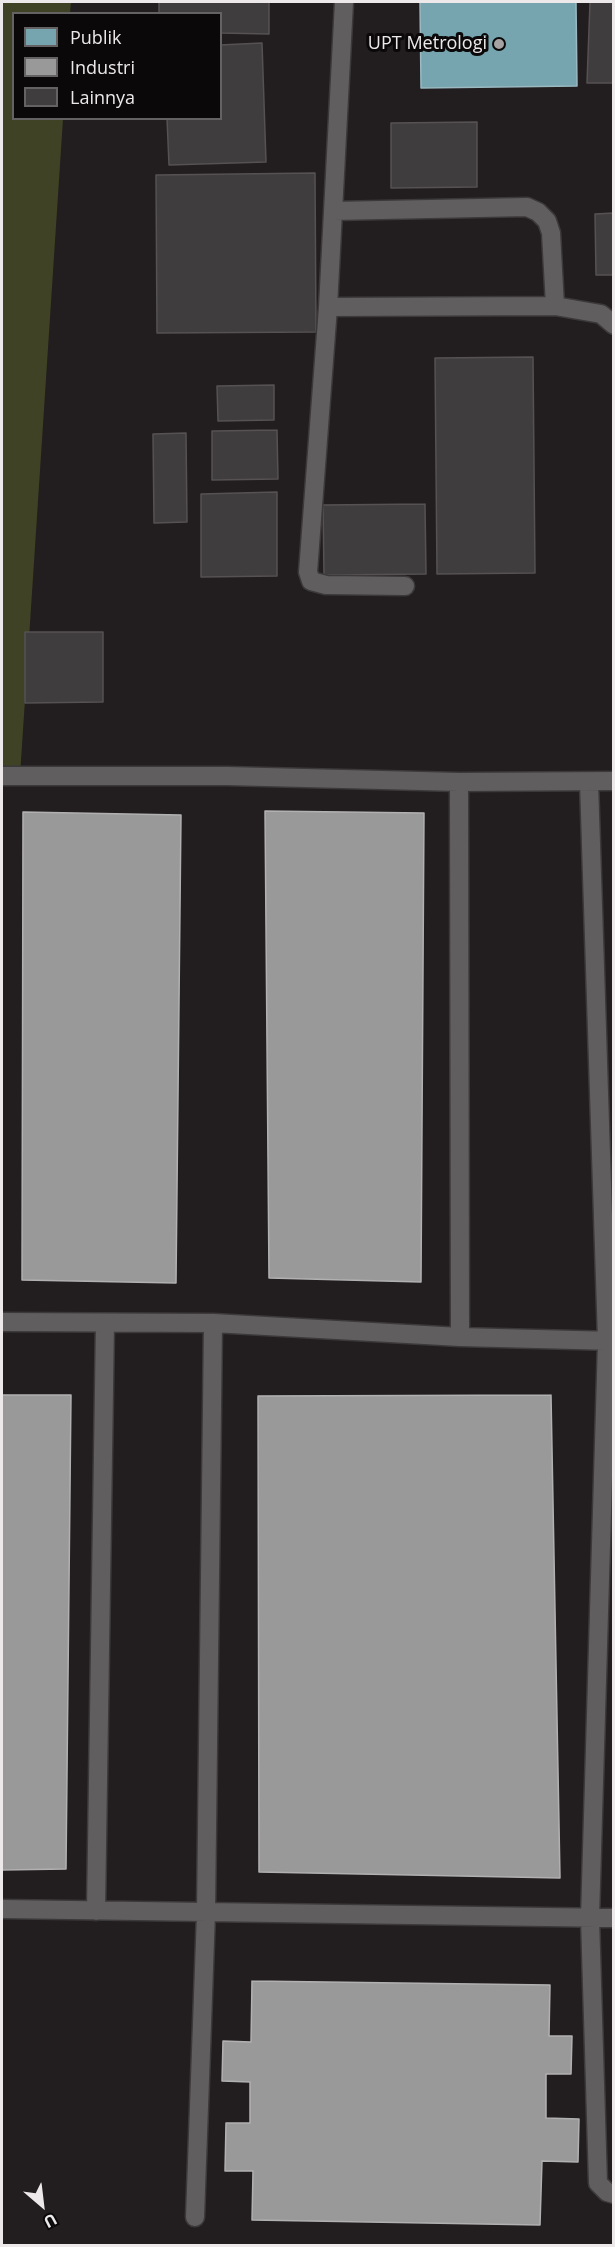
<!DOCTYPE html>
<style>
body{margin:0}
#map{position:relative;width:615px;height:2247px;overflow:hidden;background:#221d1f;font-family:"Open Sans",sans-serif}
canvas{display:block}
.frame{position:absolute;inset:0;border:3px solid #ede9eb;pointer-events:none}
.legend{position:absolute;left:12px;top:12px;width:210px;height:108px;box-sizing:border-box;background:#0a0809;border:2px solid #656263;margin:0;padding:8px 10px;list-style:none;font-size:18px;color:#ede9eb}
.legend li{display:flex;align-items:center;gap:12px;height:30px}
.legend b{width:30px;border:2px solid #656263}
.north{position:absolute;left:12px;top:2175px;width:60px;height:60px;-webkit-text-stroke:4px #0a0809;paint-order:stroke;rotate:152deg;font-size:16px;font-weight:700;line-height:24px;text-align:center;color:#ede9eb}
.north::after{content:'';display:block;margin:auto;width:21px;height:27px;background:#ede9eb;clip-path:polygon(50% 0,100% 100%,50% 72%,0 100%)}
</style>
<div id="map">
<canvas width="615" height="2247"></canvas>
<div class="frame"></div>
<ul class="legend">
<li><b style="height:16px;background:#76a5af"></b>Publik</li>
<li><b style="height:16px;background:#999"></b>Industri</li>
<li><b style="height:16px;background:#403d3e"></b>Lainnya</li>
</ul>
<div class="north">U</div>
</div>
<script>
const ctx = document.querySelector('canvas').getContext('2d');
ctx.lineJoin = 'round';
function paint(path, color) {
  ctx.fillStyle = color;
  ctx.fill(path, 'evenodd');
}
function toPath(rows) {
  const path = new Path2D();
  for (const r of rows) {
    path.moveTo(r[0], r[1]);
    for (let i = 2; i < r.length; i += 2) path.lineTo(r[i], r[i + 1]);
  }
  return path;
}
function stroke(path, color, width, dash) {
  ctx.strokeStyle = color;
  ctx.lineWidth = width;
  ctx.lineCap = dash ? 'butt' : 'round';
  ctx.setLineDash(dash || []);
  ctx.stroke(path);
}
function drawText(font, color, halo, rows, align = 'center') {
  ctx.font = font + ' "Open Sans",sans-serif';
  ctx.lineWidth = 6;
  ctx.setLineDash([]);
  ctx.textBaseline = 'middle';
  ctx.strokeStyle = halo;
  ctx.fillStyle = color;
  for (const [text, x, y, turn = 0] of rows) {
    ctx.save();
    ctx.translate(x, y);
    ctx.rotate((+turn || 0) * Math.PI / 180);
    ctx.textAlign = isNaN(turn) ? turn : align;
    if (halo) ctx.strokeText(text, 0, 0);
    ctx.fillText(text, 0, 0);
    ctx.restore();
  }
}
paint(toPath([
 [2,2,71,2,70,13,14,14,14,118,63,119,20,776,2,776]
]), '#3f4224');
const public = toPath([
 [420,2,576,2,577,86,421,88,420,2]
]);
paint(public, '#76a5af');
stroke(public, '#9ab9c1', 1.5);
const industry = toPath([
 [265,811,424,813,421,1282,269,1278,265,811],
 [23,812,181,815,176,1283,22,1280,23,812],
 [2,1395,71,1395,66,1869,2,1870,2,1395],
 [551,1395,560,1878,259,1872,258,1396,551,1395],
 [252,1981,550,1985,549,2036,572,2036,571,2074,546,2074,546,2118,579,2119,578,2162,542,2161,540,2225,252,2220,253,2171,225,2171,226,2123,250,2123,250,2082,222,2081,223,2041,251,2042,252,1981]
]);
paint(industry, '#999');
stroke(industry, '#b2b1b2', 1.5);
const building = toPath([
 [159,2,269,2,269,34,220,33,220,14,159,14,159,2],
 [590,2,614,2,614,83,587,83,590,2],
 [262,43,266,162,169,165,167,118,220,118,220,45,262,43],
 [477,122,477,187,391,188,391,123,477,122],
 [315,173,316,332,157,333,156,175,315,173],
 [614,213,614,275,596,275,595,214,614,213],
 [533,357,535,573,437,574,435,358,533,357],
 [274,385,274,420,218,421,217,386,274,385],
 [277,430,278,479,212,480,212,431,277,430],
 [186,433,187,522,154,523,153,434,186,433],
 [277,492,277,576,201,577,201,494,277,492],
 [425,504,426,574,324,575,323,505,425,504],
 [25,632,103,632,103,702,25,703,25,632]
]);
paint(building, '#403d3e');
stroke(building, '#565254', 1.5);
const lane = toPath([
 [344,2,328,307,308,572,311,581,326,585,405,586],
 [333,211,527,207,538,212,547,221,551,233,555,306,601,314,614,325],
 [328,307,555,306],
 [2,776,227,776,459,782,614,781],
 [459,782,460,1337],
 [589,782,607,1341,590,1918,598,2183,607,2192,614,2194],
 [2,1322,213,1323,460,1337,614,1341],
 [2,1909,614,1918],
 [96,1911,105,1323],
 [195,2217,206,1913,213,1323]
]);
stroke(lane, '#3c393a', 21);
stroke(lane, '#615e5f', 18);
for (const [x, y, r, color] of [
 [499,44,6,"#a6a2a4"]
]) {
  const dot = new Path2D();
  dot.arc(x, y, r, 0, 2 * Math.PI);
  ctx.fillStyle = color;
  ctx.fill(dot);
  stroke(dot, '#0a0809', 2);
}
drawText('18px', '#ede9eb', '#0a0809', [
 ["UPT Metrologi",487,44]
], 'right');
</script>
